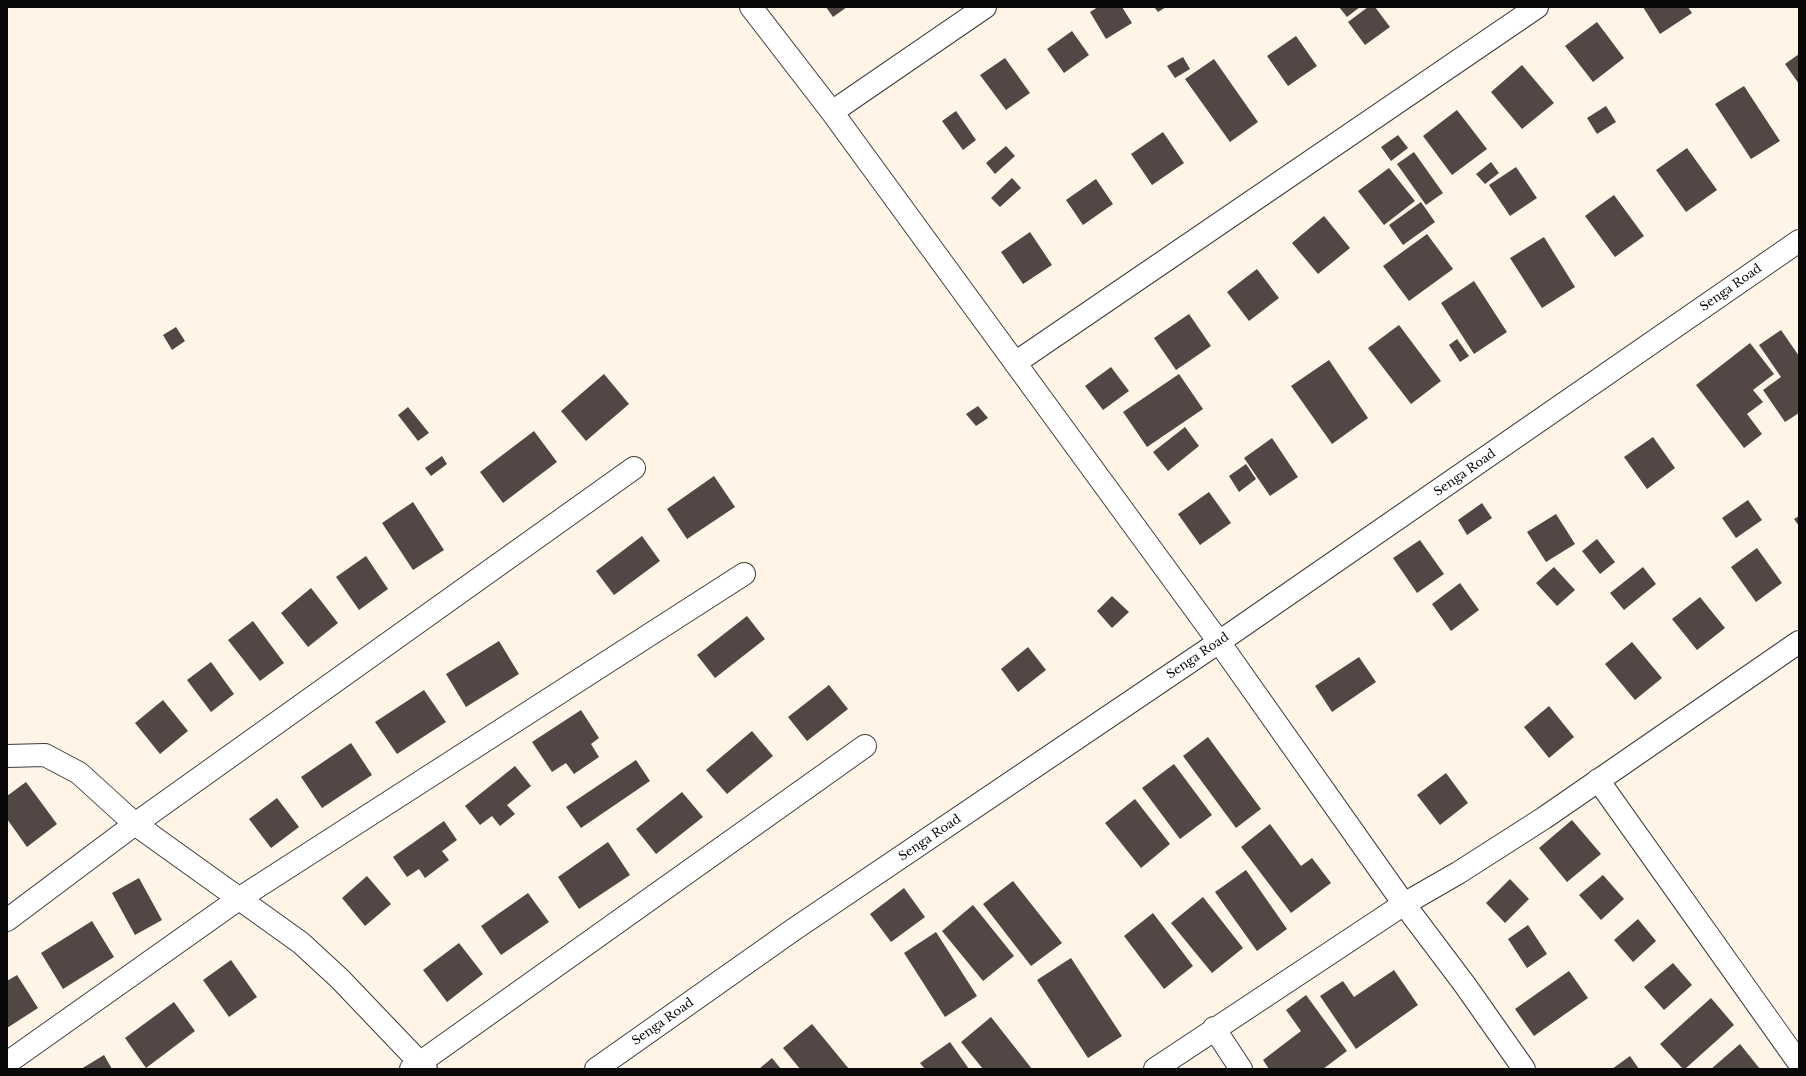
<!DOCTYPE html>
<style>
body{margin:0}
#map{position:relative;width:1806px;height:1076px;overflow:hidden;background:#fff4e6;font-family:"Libre Baskerville",serif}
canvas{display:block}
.frame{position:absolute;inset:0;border:8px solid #090909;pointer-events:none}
</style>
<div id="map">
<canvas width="1806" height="1076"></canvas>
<div class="frame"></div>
</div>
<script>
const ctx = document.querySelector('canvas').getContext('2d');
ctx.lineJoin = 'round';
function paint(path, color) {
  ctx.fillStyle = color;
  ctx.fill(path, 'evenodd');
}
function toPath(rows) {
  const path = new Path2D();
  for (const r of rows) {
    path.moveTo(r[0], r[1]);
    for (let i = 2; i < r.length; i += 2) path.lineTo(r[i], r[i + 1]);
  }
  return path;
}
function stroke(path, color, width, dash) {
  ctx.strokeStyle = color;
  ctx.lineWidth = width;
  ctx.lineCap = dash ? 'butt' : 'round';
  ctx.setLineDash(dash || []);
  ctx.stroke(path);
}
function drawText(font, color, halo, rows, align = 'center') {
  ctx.font = font + ' "Libre Baskerville",serif';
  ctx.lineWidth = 4;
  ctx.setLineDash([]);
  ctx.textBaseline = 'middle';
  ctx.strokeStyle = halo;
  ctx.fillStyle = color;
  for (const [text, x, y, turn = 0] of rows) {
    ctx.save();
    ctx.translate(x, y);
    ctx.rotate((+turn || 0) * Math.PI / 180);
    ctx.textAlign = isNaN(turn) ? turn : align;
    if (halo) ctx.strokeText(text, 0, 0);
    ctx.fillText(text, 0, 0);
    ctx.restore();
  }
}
paint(toPath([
 [826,7,847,7,833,17],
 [1098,7,1122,7,1132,23,1106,39,1090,12],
 [1154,7,1166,7,1158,12],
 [1339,7,1360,7,1347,17],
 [1368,7,1375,7,1390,27,1365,45,1348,22],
 [1643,7,1688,7,1692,13,1660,34],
 [1597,22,1624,58,1593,82,1565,46],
 [1072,31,1089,55,1064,73,1047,49],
 [1296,36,1317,66,1288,86,1267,56],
 [1799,54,1799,84,1785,64],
 [1183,57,1190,69,1175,78,1167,66],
 [1005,58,1030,93,1006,110,980,75],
 [1214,59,1258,122,1230,142,1185,79],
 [1522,65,1554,103,1522,129,1491,92],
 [1744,86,1780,141,1751,159,1715,104],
 [1606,106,1616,122,1597,134,1587,118],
 [1457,110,1487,149,1452,175,1423,136],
 [956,111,976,140,963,150,942,121],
 [1163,132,1184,163,1152,185,1131,154],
 [1398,135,1408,148,1391,161,1381,147],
 [1006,146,1015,156,995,174,986,163],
 [1687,148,1717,190,1686,212,1656,170],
 [1414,152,1443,193,1426,205,1397,164],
 [1491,162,1499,173,1485,184,1476,174],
 [1516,167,1537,198,1510,216,1489,185],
 [1389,168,1415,201,1384,225,1358,191],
 [1012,178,1021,188,1000,207,991,198],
 [1096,179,1113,204,1083,225,1066,200],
 [1614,195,1644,236,1615,257,1585,216],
 [1421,202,1435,222,1403,245,1389,225],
 [1324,216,1350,248,1318,274,1292,243],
 [1030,232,1052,265,1023,284,1001,252],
 [1427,234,1453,269,1409,301,1383,266],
 [1544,237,1575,287,1542,308,1510,258],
 [1257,269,1279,298,1249,321,1227,292],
 [1474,281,1507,332,1474,354,1441,303],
 [1189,314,1211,346,1176,370,1154,338],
 [1399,325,1441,381,1411,404,1368,348],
 [176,327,185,341,172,350,163,335],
 [1781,330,1799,356,1799,413,1785,422,1763,390,1781,377,1759,345],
 [1457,339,1469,356,1460,362,1449,345],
 [1750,343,1774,374,1753,390,1763,402,1747,414,1762,434,1744,448,1696,385],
 [1329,360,1368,418,1332,444,1291,386],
 [1111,367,1129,391,1103,410,1085,386],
 [604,374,629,404,586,441,561,411],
 [1179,374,1203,409,1147,447,1123,412],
 [978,406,988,418,976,426,966,414],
 [408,407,429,433,418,441,398,415],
 [1185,427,1199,446,1168,471,1153,452],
 [534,431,557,462,503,503,480,472],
 [1653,437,1675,468,1647,489,1624,457],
 [1272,438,1298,477,1270,496,1244,458],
 [442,456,447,464,431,476,425,468],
 [1246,464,1256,479,1239,492,1229,476],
 [714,476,735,507,687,539,667,509],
 [1209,492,1231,523,1200,545,1178,514],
 [1748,500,1762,520,1736,538,1722,518],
 [413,502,444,550,413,570,382,523],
 [1482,503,1492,518,1467,535,1458,520],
 [1556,514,1575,544,1546,562,1527,532],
 [1799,516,1799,526,1794,519],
 [642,536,660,561,614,595,596,571],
 [1597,539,1615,562,1600,574,1582,551],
 [1420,540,1444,574,1417,593,1393,558],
 [1757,548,1782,583,1756,602,1731,567],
 [366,556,388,589,359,610,336,577],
 [1554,567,1575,590,1557,606,1536,583],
 [1643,567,1656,584,1624,610,1610,593],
 [1460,583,1479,610,1451,631,1432,604],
 [311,588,338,623,308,647,281,613],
 [1112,596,1129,612,1112,628,1097,611],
 [1700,597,1725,628,1697,650,1672,619],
 [747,616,765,639,715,678,697,655],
 [253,621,284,663,260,681,228,640],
 [499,641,519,674,466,707,446,674],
 [1632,642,1662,678,1635,700,1605,664],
 [1028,647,1046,670,1018,692,1001,669],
 [1359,657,1376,682,1332,712,1315,686],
 [211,662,234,694,211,712,187,680],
 [829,685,848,709,807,741,788,717],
 [424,690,446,722,397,754,375,722],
 [163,700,188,731,160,754,135,723],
 [1549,706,1574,737,1549,758,1524,727],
 [581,710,599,738,591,744,599,757,574,774,566,763,552,772,532,742],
 [752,731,773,756,727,794,706,770],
 [1208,737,1261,809,1236,828,1183,756],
 [351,743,372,775,322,808,301,777],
 [636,760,650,781,581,828,566,807],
 [1174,764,1212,815,1180,839,1142,788],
 [515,766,531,786,507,805,515,814,500,826,492,816,480,825,465,806],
 [1446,773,1468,803,1440,825,1417,795],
 [26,782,57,824,27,847,7,819,7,796],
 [682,792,703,817,656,854,636,829],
 [277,798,299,827,271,848,249,819],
 [1135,799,1170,844,1141,868,1105,823],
 [1572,820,1601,854,1567,882,1539,848],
 [444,821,457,840,442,851,449,860,425,878,419,869,407,877,393,857],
 [1270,824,1301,866,1312,858,1331,883,1291,913,1241,847],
 [608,842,630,875,579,909,558,877],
 [1246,870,1287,929,1257,951,1215,892],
 [1603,875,1624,899,1601,920,1579,895],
 [367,876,391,904,365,926,342,898],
 [139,878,162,920,135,935,112,893],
 [1510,879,1529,899,1505,923,1486,903],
 [1013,881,1062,943,1031,966,983,904],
 [904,888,925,917,891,942,870,914],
 [528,893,549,922,501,955,481,926],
 [1203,897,1243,948,1212,973,1171,923],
 [973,905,1014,956,983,981,942,931],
 [1153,913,1193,966,1164,989,1124,936],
 [1638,919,1656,941,1633,962,1614,940],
 [92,921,114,957,63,989,41,953],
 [1528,925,1547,954,1527,968,1508,939],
 [936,932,977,996,945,1017,904,953],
 [459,943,483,974,447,1002,423,970],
 [1071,958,1122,1036,1088,1058,1037,980],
 [231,960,257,997,229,1017,203,980],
 [1673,963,1692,985,1664,1010,1644,987],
 [1394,970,1418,1005,1356,1049,1320,996,1343,981,1354,997],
 [1569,971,1588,998,1534,1036,1515,1009],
 [17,975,38,1008,7,1028,7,981],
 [1306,995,1347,1051,1323,1069,1269,1069,1263,1060,1301,1031,1286,1010],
 [1711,998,1734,1025,1685,1069,1683,1069,1660,1044],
 [174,1002,195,1031,146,1068,125,1038],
 [991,1017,1032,1069,983,1069,961,1042],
 [812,1024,849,1069,800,1069,783,1048],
 [950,1042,969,1069,925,1069,920,1063],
 [1740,1044,1760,1069,1711,1069],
 [104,1055,112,1069,81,1069],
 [1630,1056,1639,1069,1612,1069],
 [772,1058,781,1069,759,1069]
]), '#534745');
const minor = toPath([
 [751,7,832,112,1219,642,1404,904,1465,985,1524,1069],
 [832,112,985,7],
 [1015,363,1537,7],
 [7,756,45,755,79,773,135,824,301,943,340,979,426,1069],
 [1598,780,1799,1063],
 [7,920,135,824,634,468],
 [1214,1028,1241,1069],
 [7,1063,240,898,744,574],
 [411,1069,865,746],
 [596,1069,793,930,1219,642,1799,241],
 [1155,1069,1404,904,1458,873,1544,818,1799,642]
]);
stroke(minor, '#3c3c3c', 24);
stroke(minor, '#fff', 22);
drawText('12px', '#090909', '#fff', [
 ["Senga Road",1731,288,-35],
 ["Senga Road",1465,473,-35],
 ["Senga Road",1198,656,-34],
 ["Senga Road",930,838,-34],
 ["Senga Road",663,1022,-35]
]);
</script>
